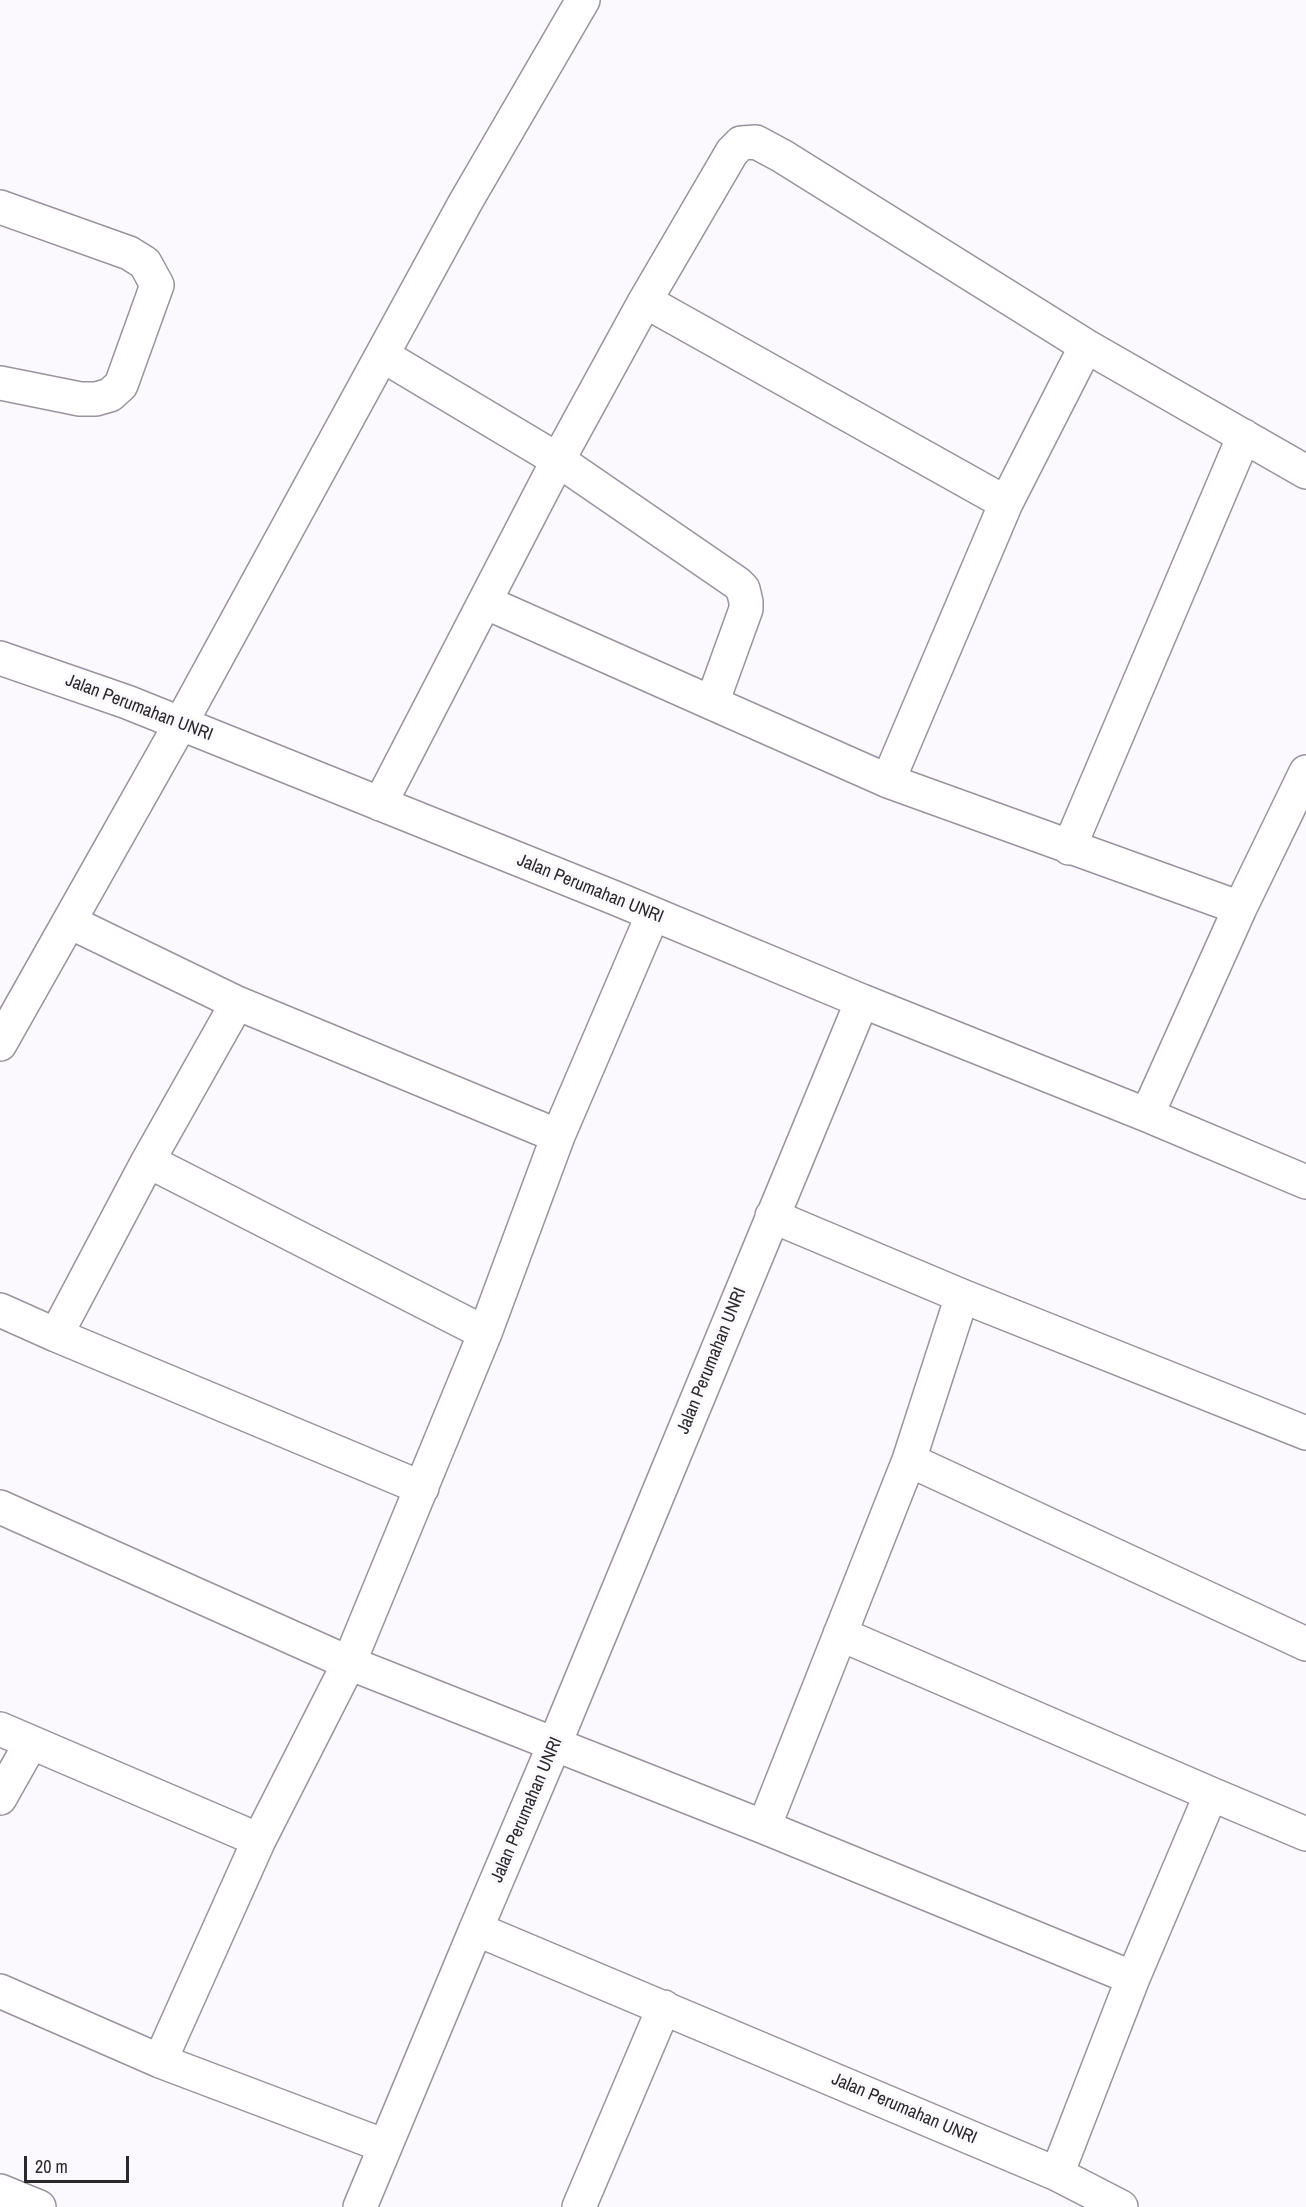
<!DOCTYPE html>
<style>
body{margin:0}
#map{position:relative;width:1306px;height:2207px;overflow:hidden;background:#fcf9fe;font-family:"Archivo Narrow",sans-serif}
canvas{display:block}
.scale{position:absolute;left:24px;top:2156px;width:105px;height:27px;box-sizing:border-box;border:3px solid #2b282c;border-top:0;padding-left:8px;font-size:18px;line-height:21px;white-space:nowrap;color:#2b282c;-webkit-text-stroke:4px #fcf9fe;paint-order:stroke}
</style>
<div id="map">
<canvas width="1306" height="2207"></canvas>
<div class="scale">20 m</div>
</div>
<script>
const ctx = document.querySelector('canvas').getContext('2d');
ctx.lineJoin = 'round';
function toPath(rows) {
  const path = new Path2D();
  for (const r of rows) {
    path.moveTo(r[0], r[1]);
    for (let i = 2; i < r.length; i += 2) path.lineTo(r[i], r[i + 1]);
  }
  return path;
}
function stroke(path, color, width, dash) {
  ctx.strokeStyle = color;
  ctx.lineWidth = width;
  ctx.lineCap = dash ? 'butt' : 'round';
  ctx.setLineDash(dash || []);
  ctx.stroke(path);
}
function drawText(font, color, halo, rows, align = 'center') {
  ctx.font = font + ' "Archivo Narrow",sans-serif';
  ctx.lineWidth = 6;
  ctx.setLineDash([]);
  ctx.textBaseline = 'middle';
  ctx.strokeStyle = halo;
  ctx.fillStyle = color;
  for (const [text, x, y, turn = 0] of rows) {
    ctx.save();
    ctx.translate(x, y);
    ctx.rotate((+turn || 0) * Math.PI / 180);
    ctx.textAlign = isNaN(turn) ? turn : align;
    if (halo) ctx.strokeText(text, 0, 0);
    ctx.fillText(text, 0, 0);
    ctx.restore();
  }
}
const minor = toPath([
 [0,207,129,253,145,263,157,285,121,385,110,395,96,399,80,399,0,383],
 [645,301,1006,503],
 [382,355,465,203,583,0],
 [0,658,127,702,615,898,862,1001,555,1743,476,1929,1057,2174,1121,2207],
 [712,703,888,781,1006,503,1086,346],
 [888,781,1240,908],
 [380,804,558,460,645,301,732,152,741,143,756,142,782,156,1086,346,1306,472],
 [1069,848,1244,436],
 [653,914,558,1136,485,1333,349,1663,764,1827,1133,1978],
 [70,922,237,1003,558,1136],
 [862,1001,1147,1115,1306,1182],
 [0,1044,181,723,382,355,558,460,737,583,743,589,746,602,746,609,712,703,485,602],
 [1147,1115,1240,908,1306,772],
 [148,1161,485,1333],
 [772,1216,962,1296,1306,1433],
 [0,1310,56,1335,148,1161,237,1003],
 [56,1335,422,1488],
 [909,1460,1306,1644],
 [0,1507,349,1663,259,1840,160,2061,385,2146],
 [840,1634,1211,1794,1133,1978,1057,2174],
 [0,1729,259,1840],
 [1211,1794,1306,1834],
 [0,1798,31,1743],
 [764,1827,909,1460,962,1296],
 [0,1991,160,2061],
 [0,2191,39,2207],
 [360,2207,476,1929],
 [579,2207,664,2007]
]);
stroke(minor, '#9a929e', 36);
stroke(minor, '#fff', 33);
drawText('18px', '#2b282c', '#fcf9fe', [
 ["Jalan Perumahan UNRI",139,708,21],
 ["Jalan Perumahan UNRI",590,889,22],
 ["Jalan Perumahan UNRI",712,1361,-68],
 ["Jalan Perumahan UNRI",527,1810,-67],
 ["Jalan Perumahan UNRI",904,2109,23]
]);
</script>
